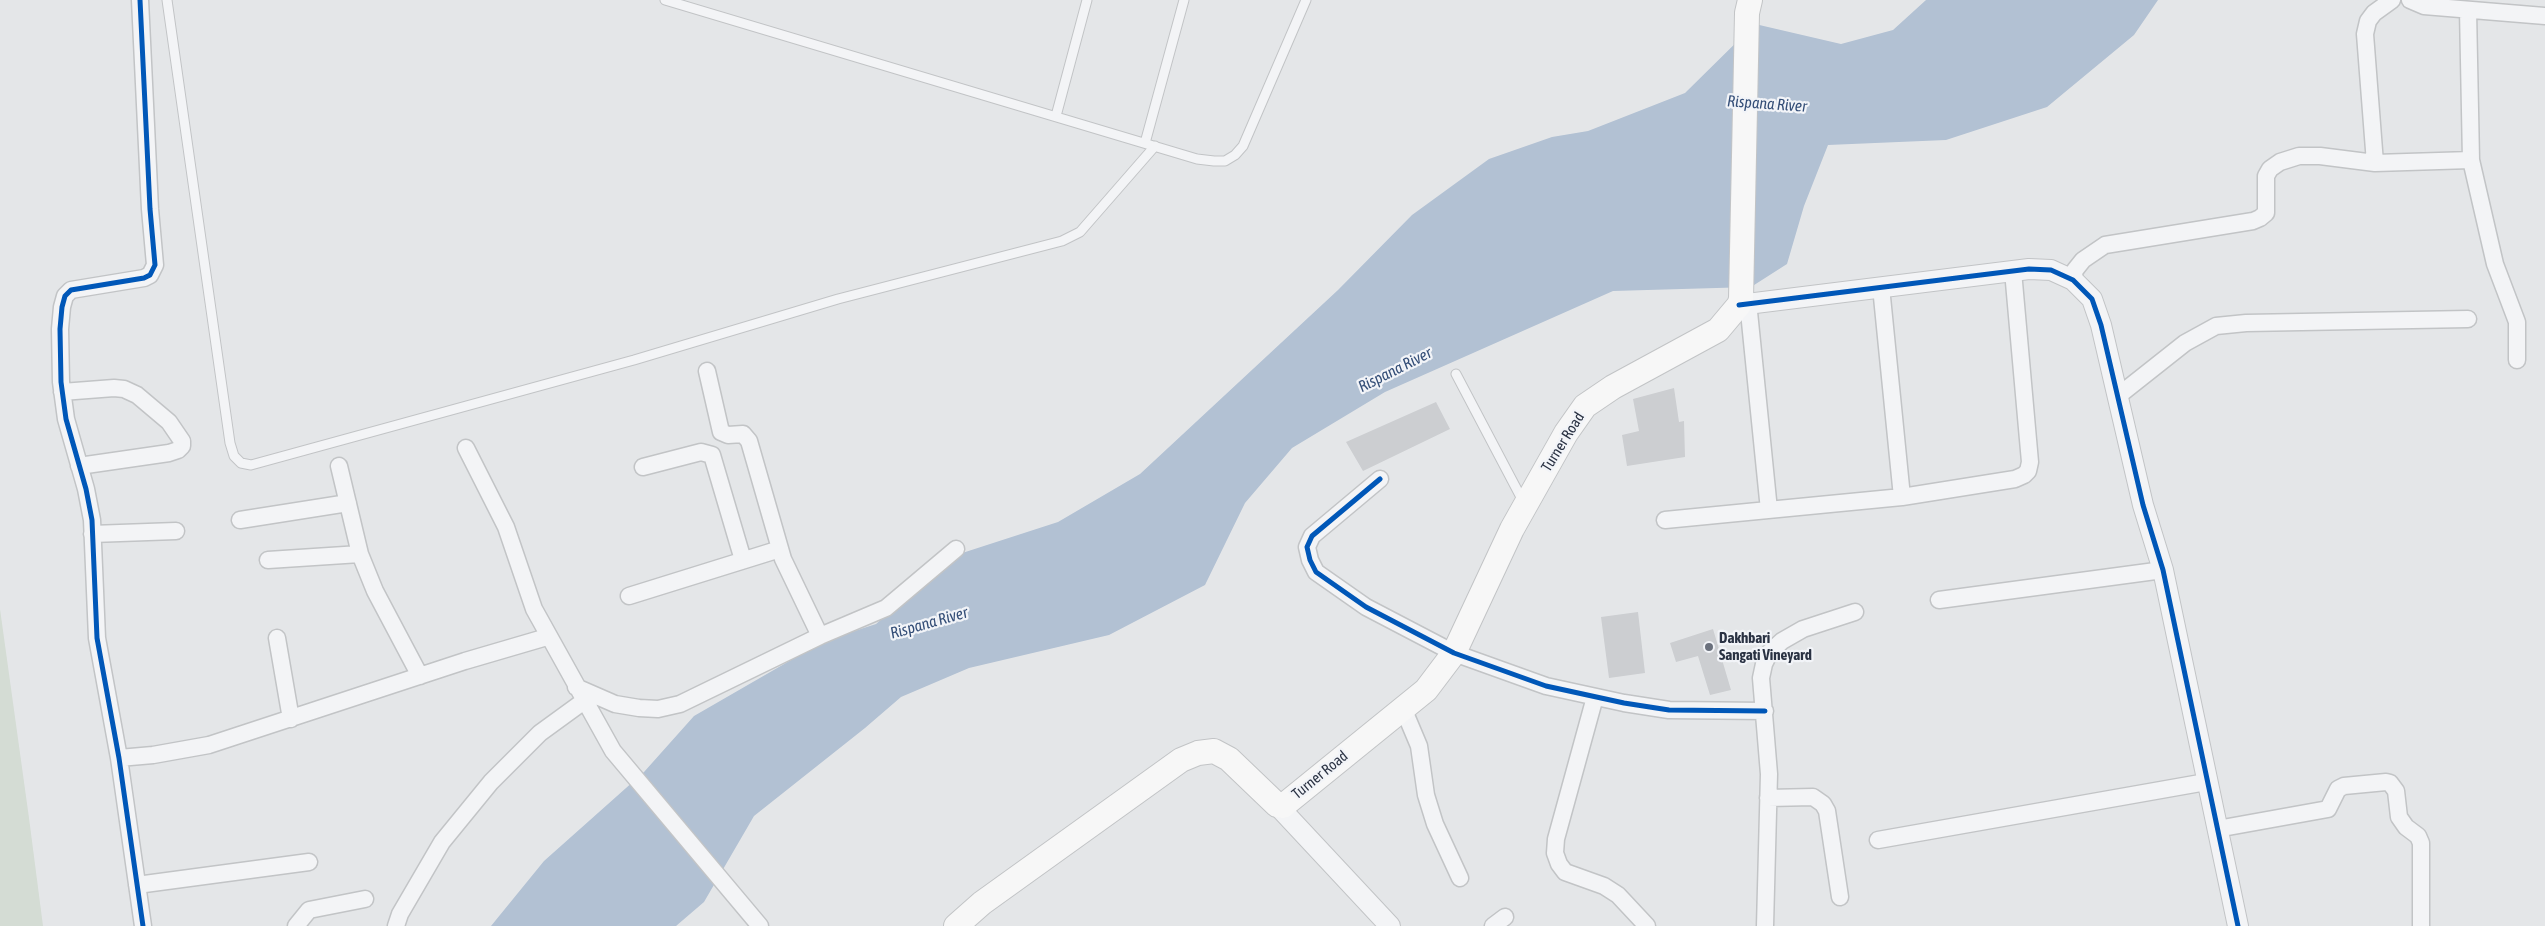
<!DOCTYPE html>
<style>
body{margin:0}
canvas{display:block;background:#e4e6e8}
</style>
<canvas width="2545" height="926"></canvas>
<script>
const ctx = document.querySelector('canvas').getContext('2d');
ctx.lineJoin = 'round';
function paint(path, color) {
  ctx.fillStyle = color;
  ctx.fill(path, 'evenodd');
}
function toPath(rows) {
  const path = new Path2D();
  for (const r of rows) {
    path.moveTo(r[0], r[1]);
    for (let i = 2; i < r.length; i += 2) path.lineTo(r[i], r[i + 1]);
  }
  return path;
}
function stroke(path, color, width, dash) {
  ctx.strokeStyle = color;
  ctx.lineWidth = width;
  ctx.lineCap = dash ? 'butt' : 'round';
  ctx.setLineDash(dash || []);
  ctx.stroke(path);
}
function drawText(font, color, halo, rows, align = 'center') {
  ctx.font = font + ' "Asap Condensed",sans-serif';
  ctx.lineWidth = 4.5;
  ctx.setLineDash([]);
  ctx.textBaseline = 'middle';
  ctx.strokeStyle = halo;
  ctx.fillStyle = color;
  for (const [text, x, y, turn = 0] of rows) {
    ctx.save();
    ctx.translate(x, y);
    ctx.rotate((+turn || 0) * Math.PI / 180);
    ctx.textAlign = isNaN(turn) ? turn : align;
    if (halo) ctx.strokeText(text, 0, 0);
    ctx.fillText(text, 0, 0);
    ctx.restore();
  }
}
paint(toPath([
 [0,609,29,818,43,926,0,926]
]), '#d4dcd4');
paint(toPath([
 [1926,0,2158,0,2134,35,2047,107,1946,140,1828,145,1804,206,1787,264,1751,287,1613,291,1385,392,1292,448,1245,503,1205,585,1109,635,969,668,901,697,865,728,754,816,704,902,676,926,491,926,544,861,644,772,694,716,824,641,876,624,953,556,1058,522,1140,474,1338,290,1412,215,1489,159,1552,137,1588,131,1685,93,1755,24,1841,44,1893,30]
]), '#b2c1d3');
paint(toPath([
 [1674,388,1679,422,1684,421,1685,457,1627,466,1622,435,1639,431,1633,399],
 [1436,402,1450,429,1363,471,1346,442],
 [1638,612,1645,673,1609,678,1601,617],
 [1713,629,1731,690,1710,695,1698,656,1676,662,1670,643]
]), '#ccced1');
const service = toPath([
 [167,0,230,443,234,456,241,463,251,465,634,360,838,299,1062,241,1080,232,1155,146],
 [665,0,1197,159,1214,161,1225,161,1235,155,1243,146,1306,0],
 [1056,116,1087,0],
 [1145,143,1184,0],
 [1456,374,1524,503]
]);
const minor = toPath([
 [140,0,150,209,155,265,150,275,144,278,71,290,65,296,62,307,60,329,61,382,66,419,86,489,92,520,97,638,119,758,143,926],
 [2410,0,2424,6,2545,16],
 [2468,10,2471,160,2495,264,2517,322,2517,360],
 [2375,163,2365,34,2368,21,2374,13,2392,0],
 [2073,280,2075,270,2083,260,2105,245,2253,221,2260,218,2266,213,2266,176,2270,169,2280,162,2299,156,2320,156,2375,163,2471,160],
 [1881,287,1902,497],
 [1748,302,1769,510],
 [707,371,721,432,728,435,743,434,749,441,783,559,820,636],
 [62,392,114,388,124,389,137,395,169,422,182,441,182,446,178,450,169,453,79,466],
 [2118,396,2185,343,2216,326,2246,323,2468,319],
 [466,448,506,527,534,609,613,751,760,926],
 [339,466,360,554,375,591,420,676],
 [643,467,701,452,712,455,743,560],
 [1380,479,1312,536,1307,547,1310,560,1316,572,1366,607,1454,653,1546,686,1624,703,1669,710,1765,711],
 [240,520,348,503],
 [1665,520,1902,497,2015,479,2024,475,2028,471,2030,462,2013,271],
 [92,534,176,531],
 [268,560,360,554],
 [629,596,780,549],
 [1939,600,2163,570],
 [277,638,291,719],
 [576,687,615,704,639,708,658,709,680,704,820,636,886,608,956,549],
 [1595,697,1556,839,1555,853,1559,864,1565,872,1604,886,1618,895,1647,926],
 [1403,708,1419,746,1426,795,1435,824,1460,878],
 [119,758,153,755,209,745,465,661,547,637],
 [1768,798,1813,797,1823,804,1827,811,1840,897],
 [2217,829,2328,809,2338,789,2344,786,2386,782,2390,783,2396,791,2399,817,2406,827,2418,836,2421,843,2421,926],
 [1878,840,2206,782],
 [137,885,309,862],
 [296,926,309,910,365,899],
 [396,926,400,914,442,842,491,782,540,733,584,701],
 [1493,926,1505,917],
 [1765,926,1769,774,1761,678,1764,664,1770,652,1782,641,1803,629,1855,612]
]);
const tertiary = toPath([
 [1739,305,2029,269,2051,270,2073,280,2092,299,2101,325,2143,505,2163,570,2238,926],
 [1277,805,1390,926]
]);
const secondary = toPath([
 [956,926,982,903,1181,760,1198,753,1214,751,1229,759,1277,805,1283,806,1426,690,1454,653,1512,529,1566,433,1585,406,1613,387,1718,330,1739,305,1741,299,1747,13,1750,0]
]);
stroke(service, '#c2c4c6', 11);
stroke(minor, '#c2c4c6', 19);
stroke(tertiary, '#c2c4c6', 22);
stroke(secondary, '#c2c4c6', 26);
stroke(service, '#f3f4f6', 9);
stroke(minor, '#f3f4f6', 16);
stroke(tertiary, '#f3f4f6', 20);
stroke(secondary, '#f7f7f7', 24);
stroke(toPath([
 [140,0,150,209,155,265,150,275,144,278,71,290,65,296,62,307,60,329,61,382,66,419,86,489,92,520,97,638,119,758,143,926],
 [1739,305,2029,269,2051,270,2073,280,2092,299,2101,325,2143,505,2163,570,2238,926],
 [1380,479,1312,536,1307,547,1310,560,1316,572,1366,607,1454,653,1546,686,1624,703,1669,710,1765,711]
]), '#0057b8', 5);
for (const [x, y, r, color] of [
 [1709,647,5,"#6b717d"]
]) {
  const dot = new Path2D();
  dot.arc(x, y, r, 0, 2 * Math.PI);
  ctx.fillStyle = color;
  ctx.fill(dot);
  stroke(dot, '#f2f4f8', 2);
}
drawText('15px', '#2a3243', '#f2f4f8', [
 ["Turner Road",1563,442,-58],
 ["Turner Road",1320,775,-39]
]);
drawText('bold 15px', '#2a3243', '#f2f4f8', [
 ["Dakhbari",1719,638],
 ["Sangati Vineyard",1719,655]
], 'left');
drawText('italic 16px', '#344e77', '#f2f4f8', [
 ["Rispana River",1767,104,4],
 ["Rispana River",1395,370,-27],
 ["Rispana River",929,623,-16]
]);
</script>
